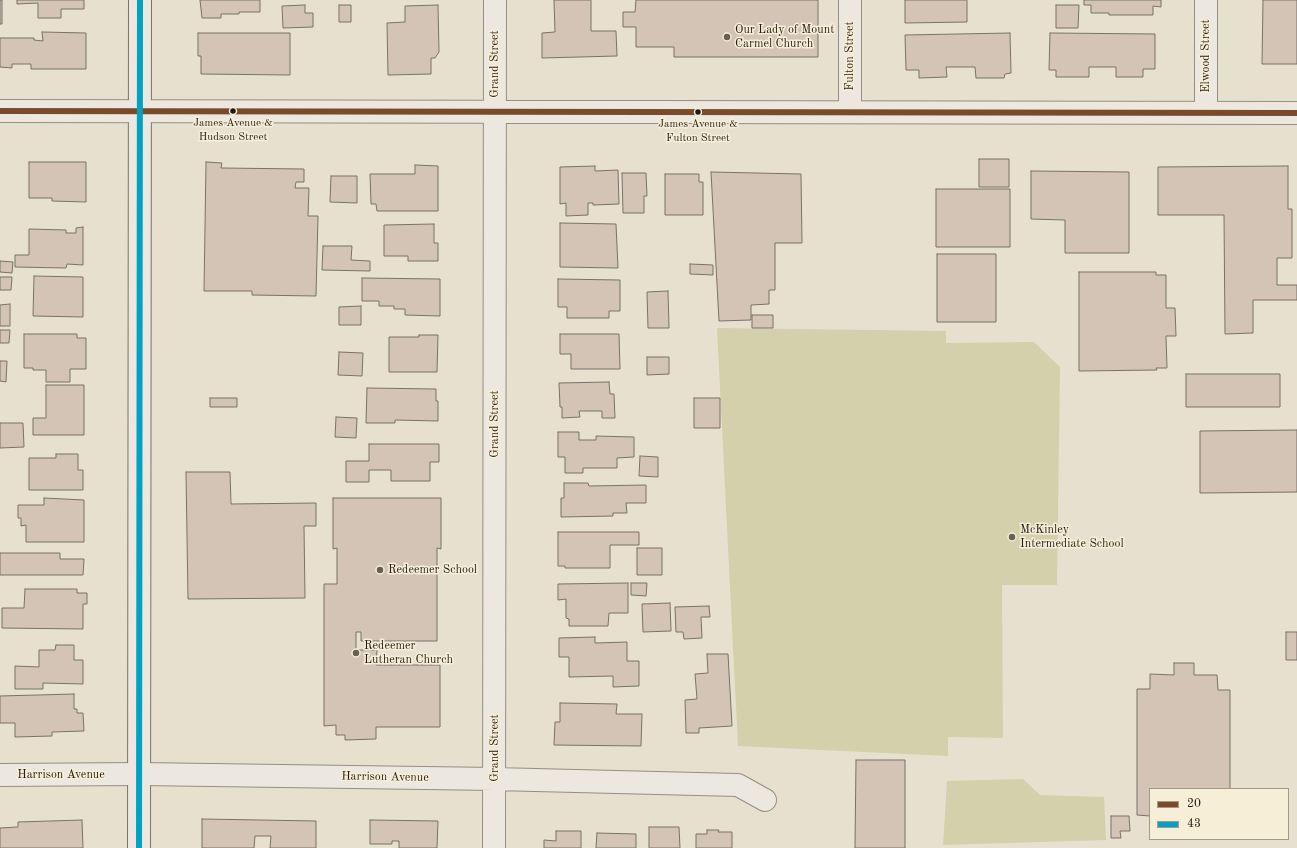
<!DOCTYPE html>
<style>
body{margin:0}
#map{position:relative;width:1297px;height:848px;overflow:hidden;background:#e8e0ce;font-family:"Old Standard TT",serif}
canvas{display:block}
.legend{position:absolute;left:1149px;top:788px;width:140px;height:52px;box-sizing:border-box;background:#f7eed8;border:1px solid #a39988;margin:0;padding:5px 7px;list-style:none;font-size:12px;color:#241910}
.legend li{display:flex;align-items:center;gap:8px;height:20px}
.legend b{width:20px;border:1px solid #a39988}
</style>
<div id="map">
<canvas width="1297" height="848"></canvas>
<ul class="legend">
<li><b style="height:5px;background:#7a4b2a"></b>20</li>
<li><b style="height:5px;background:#02a2c4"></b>43</li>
</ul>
</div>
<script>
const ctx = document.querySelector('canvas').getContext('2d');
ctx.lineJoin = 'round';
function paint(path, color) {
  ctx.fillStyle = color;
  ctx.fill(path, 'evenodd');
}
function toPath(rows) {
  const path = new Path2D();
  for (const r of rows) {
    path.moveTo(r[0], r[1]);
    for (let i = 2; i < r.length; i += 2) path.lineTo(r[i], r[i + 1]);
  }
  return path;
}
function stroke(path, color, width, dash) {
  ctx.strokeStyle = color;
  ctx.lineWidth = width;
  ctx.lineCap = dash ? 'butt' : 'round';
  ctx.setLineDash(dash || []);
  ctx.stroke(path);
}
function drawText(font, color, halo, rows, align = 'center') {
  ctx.font = font + ' "Old Standard TT",serif';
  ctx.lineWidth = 3;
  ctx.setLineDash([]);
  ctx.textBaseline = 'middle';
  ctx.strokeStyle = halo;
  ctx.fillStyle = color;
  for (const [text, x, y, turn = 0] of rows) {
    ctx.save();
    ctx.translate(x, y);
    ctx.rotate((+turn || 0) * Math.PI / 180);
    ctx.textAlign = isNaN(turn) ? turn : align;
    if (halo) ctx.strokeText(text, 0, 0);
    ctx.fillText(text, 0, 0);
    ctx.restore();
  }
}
paint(toPath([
 [717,328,946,331,946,343,1034,342,1060,367,1057,585,1002,585,1003,738,948,737,948,756,738,746],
 [1023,779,1040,795,1104,797,1106,840,943,845,947,781]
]), '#d3d0ab');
const building = toPath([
 [0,0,2,0,2,24,0,24,0,0],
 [17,0,84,0,84,9,61,9,61,18,38,18,38,3,17,4,17,0],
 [200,0,260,0,260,12,239,12,239,14,221,14,221,18,202,18,200,0],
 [554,0,591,0,591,31,616,31,617,56,542,58,542,33,555,32,554,0],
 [636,0,818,0,818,57,674,57,674,47,636,47,636,27,623,27,623,12,635,12,636,0],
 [905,0,967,0,967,22,905,23,905,0],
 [1084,0,1161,0,1161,7,1153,6,1153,15,1109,15,1109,13,1091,13,1091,5,1084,5,1084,0],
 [1263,0,1297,0,1297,64,1262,64,1263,0],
 [305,5,305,13,313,13,313,27,283,28,282,6,305,5],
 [339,5,351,5,351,22,339,22,339,5],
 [438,5,439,52,435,58,431,58,431,74,388,75,387,23,405,22,405,6,438,5],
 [1056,5,1079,5,1078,28,1056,28,1056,5],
 [42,32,86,33,86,69,31,69,31,64,12,64,12,68,0,67,0,38,34,38,34,40,43,41,42,32],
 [198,33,290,33,290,75,201,74,201,56,198,56,198,33],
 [1010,33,1011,73,1005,74,1004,78,976,78,975,67,946,67,947,77,919,78,919,70,906,70,905,35,1010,33],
 [1050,33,1155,34,1155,69,1143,69,1143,77,1116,77,1116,67,1089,67,1089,77,1056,77,1056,70,1049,70,1050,33],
 [979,159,1009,159,1009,187,979,187,979,159],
 [29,162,86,162,86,202,52,201,52,198,29,198,29,162],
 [206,162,222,163,221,168,304,169,304,182,296,182,295,188,309,188,308,216,318,216,316,296,252,295,252,291,204,291,206,162],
 [415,165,438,166,438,211,377,211,376,204,371,204,370,174,415,174,415,165],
 [595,166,595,171,618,170,619,204,593,205,593,203,588,203,588,215,566,216,566,203,560,204,560,167,595,166],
 [1288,166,1288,209,1292,209,1292,258,1277,258,1277,285,1297,285,1297,300,1253,300,1253,333,1225,334,1224,215,1158,215,1158,167,1288,166],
 [1031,171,1129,172,1129,253,1065,253,1065,220,1031,219,1031,171],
 [711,172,801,174,802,243,775,243,775,290,769,290,769,304,751,305,751,320,719,321,711,172],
 [622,173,646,173,647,196,644,196,644,213,623,213,622,173],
 [665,174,699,174,699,182,703,182,703,215,665,215,665,174],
 [331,176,357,176,357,203,330,202,331,176],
 [936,189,1010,189,1010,247,936,247,936,189],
 [560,223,616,224,618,268,560,267,560,223],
 [434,224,434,243,438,243,438,261,408,261,408,256,384,256,384,225,434,224],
 [83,227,83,265,67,264,66,268,15,267,15,255,29,255,29,229,66,230,66,233,76,233,76,228,83,227],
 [323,246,352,246,351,260,370,261,370,271,322,270,323,246],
 [937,254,996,254,996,322,937,322,937,254],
 [0,261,13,262,12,273,0,272,0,261],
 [690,264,713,265,713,275,690,274,690,264],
 [1079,272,1156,272,1156,275,1166,275,1166,308,1175,308,1176,336,1166,336,1167,368,1156,368,1157,370,1079,371,1079,272],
 [34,276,83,277,83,317,33,316,34,276],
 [0,277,12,277,11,290,0,290,0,277],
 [362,278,440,279,440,316,405,315,405,309,394,309,394,306,379,306,379,301,362,301,362,278],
 [558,279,620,280,620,311,609,311,609,318,567,318,567,307,558,307,558,279],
 [668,291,669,328,648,328,647,292,668,291],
 [10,304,10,326,0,326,0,305,10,304],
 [361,306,361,325,339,325,339,307,361,306],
 [752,315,773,315,773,328,752,328,752,315],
 [0,330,10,330,9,343,0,343,0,330],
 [24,334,77,334,77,338,86,338,86,369,70,369,70,382,46,382,46,370,33,370,33,368,24,368,24,334],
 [560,334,619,334,620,369,571,369,571,354,560,354,560,334],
 [419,335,438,335,437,372,389,372,389,337,419,337,419,335],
 [339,352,363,353,362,376,338,375,339,352],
 [647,357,669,357,669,374,647,375,647,357],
 [0,361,7,361,6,382,0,381,0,361],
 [1186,374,1280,374,1280,407,1186,407,1186,374],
 [609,382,610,394,614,394,615,418,602,418,602,411,579,411,580,417,562,418,562,407,560,407,559,383,609,382],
 [46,385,84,385,84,435,33,435,33,418,46,418,46,385],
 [367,388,436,389,436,401,438,401,438,421,395,420,395,423,366,423,367,388],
 [210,398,237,398,237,407,210,407,210,398],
 [694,398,720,398,720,428,694,428,694,398],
 [336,417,357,418,356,438,335,437,336,417],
 [0,423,23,423,24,447,0,448,0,423],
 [1297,430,1297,492,1200,493,1200,431,1297,430],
 [558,432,579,432,579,440,596,440,596,436,634,437,634,457,617,458,617,468,583,468,583,473,565,473,565,457,558,457,558,432],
 [369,444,439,444,439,462,430,462,430,481,391,481,391,470,369,470,369,482,346,482,346,461,369,461,369,444],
 [56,454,78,454,78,470,83,470,83,490,29,490,29,458,56,458,56,454],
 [640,456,658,457,658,477,639,476,640,456],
 [186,472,230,472,231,504,316,503,316,526,304,526,305,598,188,599,186,472],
 [564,483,588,483,589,486,646,485,646,503,626,503,627,513,613,513,613,516,561,517,561,498,564,498,564,483],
 [44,498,84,500,84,542,26,542,26,525,21,526,21,518,18,518,18,505,44,505,44,498],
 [333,498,441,498,441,549,437,548,437,641,361,641,361,632,356,632,356,650,377,650,376,665,440,665,440,727,376,727,376,739,345,740,345,735,336,735,336,725,324,726,324,584,337,584,337,548,333,549,333,498],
 [558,532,639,532,639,545,610,545,610,568,565,568,565,566,558,566,558,532],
 [637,548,662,548,662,575,637,575,637,548],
 [0,553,60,553,60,559,84,559,83,575,0,575,0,553],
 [628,583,628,613,609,613,608,626,569,626,569,619,566,618,566,599,558,600,558,584,628,583],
 [631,583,647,583,646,596,631,595,631,583],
 [25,589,77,589,77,593,87,593,87,604,83,604,83,629,2,628,2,608,24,608,25,589],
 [670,603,671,631,643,632,642,604,670,603],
 [709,606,710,617,701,617,702,638,684,639,683,632,676,632,675,607,709,606],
 [1286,632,1297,632,1297,660,1286,660,1286,632],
 [595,637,595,643,627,642,627,661,639,661,639,686,613,687,613,676,569,677,569,657,559,657,559,638,595,637],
 [56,645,74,645,74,660,83,660,83,684,43,683,43,689,15,689,15,666,39,667,39,650,55,650,56,645],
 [707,654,728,654,732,726,699,728,699,733,686,733,685,700,697,699,695,674,708,673,707,654],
 [1174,663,1194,663,1194,675,1217,675,1218,690,1230,690,1230,789,1150,789,1150,831,1150,816,1137,815,1137,689,1150,689,1150,674,1174,675,1174,663],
 [74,694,74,709,77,709,77,713,83,713,84,731,52,732,52,736,15,737,15,723,0,723,0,696,74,694],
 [560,703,617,704,616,714,642,714,641,746,554,745,555,722,560,722,560,703],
 [856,760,905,760,905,848,855,848,856,760],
 [1111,816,1129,816,1130,831,1120,831,1121,838,1111,838,1111,816],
 [202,819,316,821,316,848,270,848,271,836,255,836,254,848,202,848,202,819],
 [82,820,83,848,0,848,0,828,18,827,18,822,82,820],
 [370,820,438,821,437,848,399,848,399,841,392,841,392,844,370,844,370,820],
 [649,827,679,827,680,848,649,848,649,827],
 [707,830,719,830,718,832,732,832,732,848,696,848,696,834,707,834,707,830],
 [556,831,581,831,581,848,544,848,544,840,556,841,556,831],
 [597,833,636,834,636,848,596,848,597,833]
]);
paint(building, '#d3c4b6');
stroke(building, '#787369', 1);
const street = toPath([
 [1206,0,1206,113],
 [0,111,1297,113],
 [850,112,850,0],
 [0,775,140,774,495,779,738,785,765,800],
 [494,848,495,0]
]);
const secondary = toPath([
 [139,848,140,0]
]);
stroke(street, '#948e83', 24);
stroke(secondary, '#787369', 24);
stroke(street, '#ece8df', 22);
stroke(secondary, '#ece8df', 22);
stroke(toPath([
 [0,111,1297,113]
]), '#7a4b2a', 6);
stroke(toPath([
 [139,848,140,0]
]), '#02a2c4', 6);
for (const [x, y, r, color] of [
 [727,37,4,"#695f52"],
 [233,111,3.5,"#241910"],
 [698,112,3.5,"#241910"],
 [1012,537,4,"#695f52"],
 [380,570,4,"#695f52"],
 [356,653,4,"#695f52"]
]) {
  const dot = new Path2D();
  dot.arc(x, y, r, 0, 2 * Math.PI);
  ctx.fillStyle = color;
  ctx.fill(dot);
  stroke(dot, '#f7eed8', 1.5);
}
drawText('11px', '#241910', '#f7eed8', [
 ["James Avenue &",233,123],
 ["Hudson Street",233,137],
 ["James Avenue &",698,124],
 ["Fulton Street",698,138]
]);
drawText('12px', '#241910', '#f7eed8', [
 ["Our Lady of Mount",735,30],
 ["Carmel Church",735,44],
 ["McKinley",1020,530],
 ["Intermediate School",1020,544],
 ["Redeemer School",388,570],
 ["Redeemer",364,646],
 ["Lutheran Church",364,660]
], 'left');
drawText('12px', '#241910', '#f7eed8', [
 ["Fulton Street",850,56,-90],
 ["Elwood Street",1206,56,-90],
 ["Grand Street",495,64,-90],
 ["Grand Street",495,424,-90],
 ["Grand Street",495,748,-90],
 ["Harrison Avenue",61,775],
 ["Harrison Avenue",385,777,1]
]);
</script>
